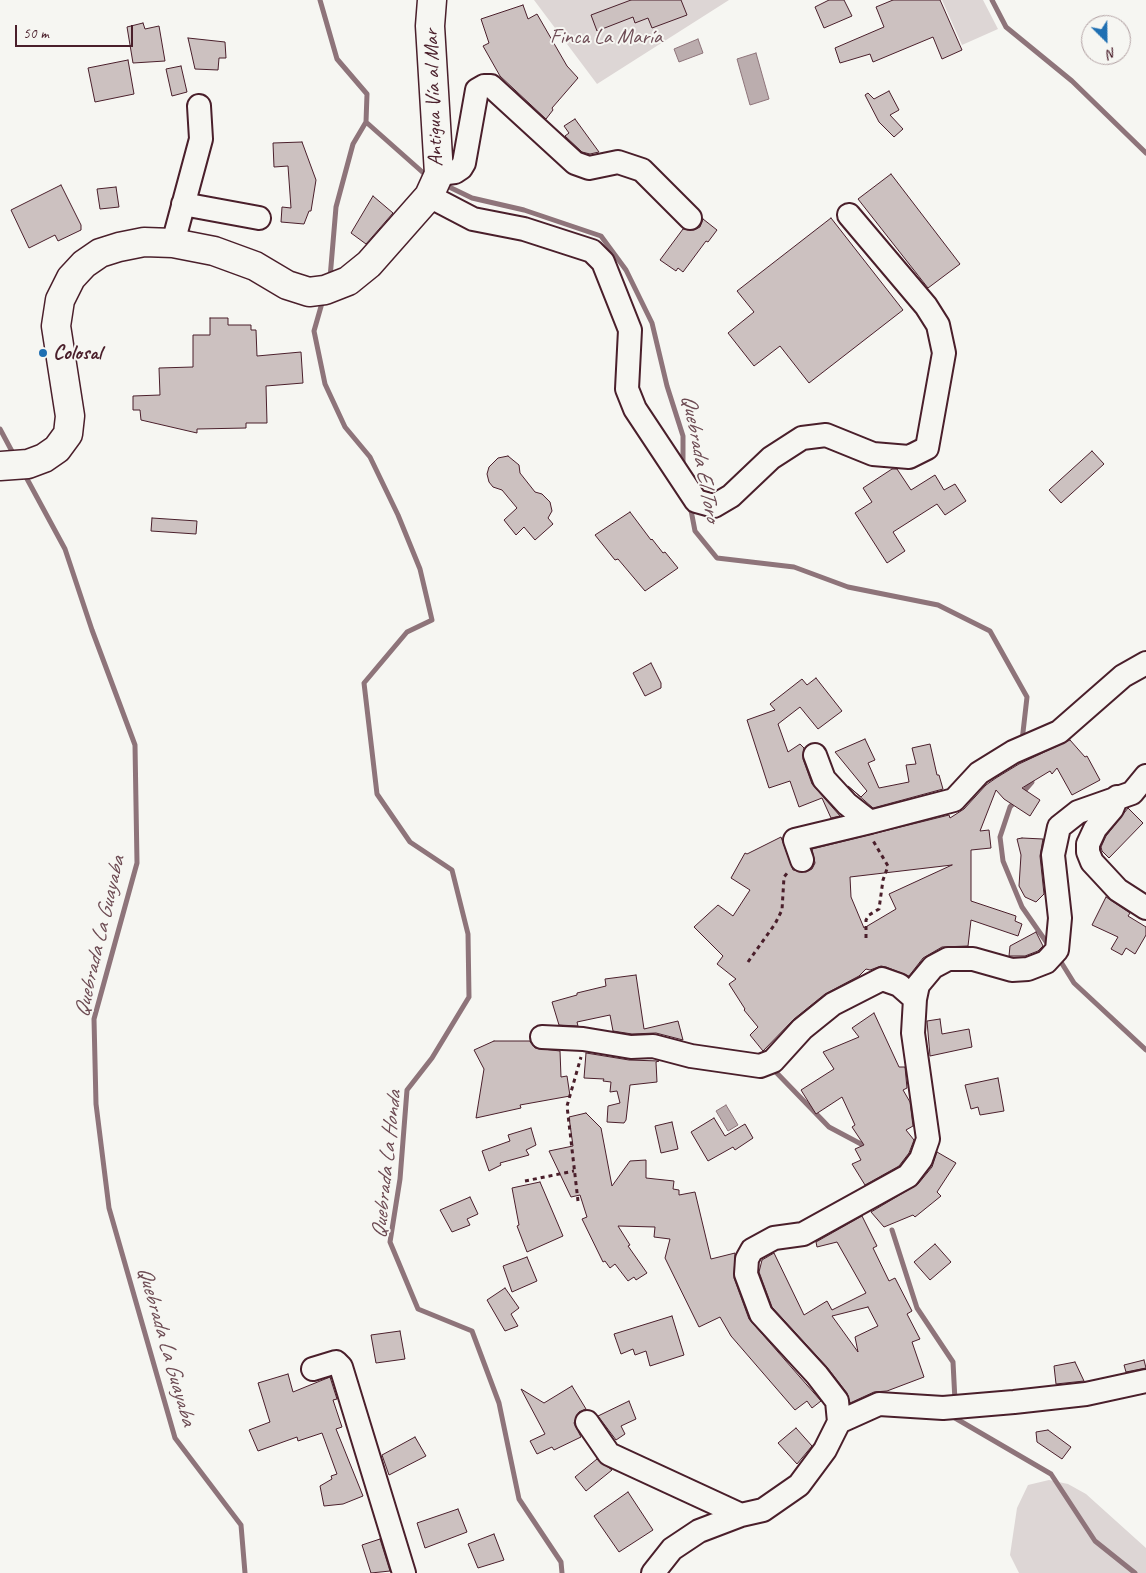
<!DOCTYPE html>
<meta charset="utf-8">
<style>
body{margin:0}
#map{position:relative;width:1146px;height:1573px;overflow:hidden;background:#f6f6f2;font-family:Caveat,sans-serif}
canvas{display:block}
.north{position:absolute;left:1081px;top:15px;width:50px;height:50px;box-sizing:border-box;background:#f6f6f2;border:1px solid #b1a0a2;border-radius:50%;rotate:157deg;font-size:14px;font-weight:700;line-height:20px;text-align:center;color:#4a1f2b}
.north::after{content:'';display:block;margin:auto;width:18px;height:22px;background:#1f6fb2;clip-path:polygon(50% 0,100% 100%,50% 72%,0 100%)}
.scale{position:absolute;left:15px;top:25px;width:118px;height:22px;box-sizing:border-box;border:2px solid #4a1f2b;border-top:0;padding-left:6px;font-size:15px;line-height:18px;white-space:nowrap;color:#4a1f2b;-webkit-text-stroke:4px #f6f6f2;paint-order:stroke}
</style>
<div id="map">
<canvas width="1146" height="1573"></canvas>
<div class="north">N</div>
<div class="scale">50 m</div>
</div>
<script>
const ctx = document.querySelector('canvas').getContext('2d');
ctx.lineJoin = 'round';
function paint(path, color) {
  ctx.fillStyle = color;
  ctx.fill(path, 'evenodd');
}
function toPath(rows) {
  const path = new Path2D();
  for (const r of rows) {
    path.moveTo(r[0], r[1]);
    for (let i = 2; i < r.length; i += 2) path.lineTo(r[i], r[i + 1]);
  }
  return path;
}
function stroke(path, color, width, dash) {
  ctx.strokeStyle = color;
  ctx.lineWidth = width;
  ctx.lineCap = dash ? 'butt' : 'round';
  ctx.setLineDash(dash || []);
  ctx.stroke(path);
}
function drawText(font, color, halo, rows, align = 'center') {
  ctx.font = font + ' Caveat,sans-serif';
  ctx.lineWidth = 4;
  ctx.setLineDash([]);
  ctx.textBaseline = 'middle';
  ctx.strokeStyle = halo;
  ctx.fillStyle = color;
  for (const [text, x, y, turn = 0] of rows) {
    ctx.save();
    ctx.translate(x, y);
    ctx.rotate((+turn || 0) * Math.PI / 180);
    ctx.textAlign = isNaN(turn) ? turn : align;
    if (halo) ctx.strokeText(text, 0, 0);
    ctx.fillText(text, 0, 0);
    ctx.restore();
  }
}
paint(toPath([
 [534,0,729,0,597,84],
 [942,0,983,0,998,29,962,45],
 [1049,1480,1068,1484,1086,1494,1146,1548,1146,1573,1019,1573,1010,1555,1017,1508,1028,1485]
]), '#ddd6d5');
const water = toPath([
 [698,39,703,53,679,62,674,49,698,39],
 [756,53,769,99,750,105,737,59,756,53],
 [726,1105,738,1125,728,1131,716,1111,726,1105]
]);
paint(water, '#bbadae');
stroke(water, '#8e747a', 1);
stroke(toPath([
 [320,0,337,59,367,94,366,122,353,144,336,207,330,278],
 [992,0,1006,27,1072,81,1146,153],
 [366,122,428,177],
 [443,184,472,198,524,210,601,236,626,270,652,323,667,386,683,436,683,467],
 [322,303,314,331,325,384,345,427,370,457,398,515,420,569,432,620,407,632,364,683,377,794,410,842,452,870,468,934,469,997,432,1058,407,1090,400,1179,390,1242,418,1309,472,1331,499,1403,519,1499,561,1562,562,1573],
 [0,429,15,457],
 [26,477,65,549,92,630,135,745,137,863,94,1019,96,1104,109,1208,175,1438,241,1525,245,1573],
 [690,505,695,531,717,558,794,567,848,587,938,605,990,631,1027,697,1022,741],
 [1029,776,1032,782,1010,807,1000,837,1003,861,1022,907,1047,943],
 [1061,962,1074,983,1146,1050],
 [771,1067,829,1127,861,1144],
 [892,1230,917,1308,953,1362,955,1401],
 [955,1418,1051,1474,1095,1541,1135,1573]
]), '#8e747a', 5);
const building = toPath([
 [631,0,681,0,687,15,652,28,648,18,635,23,633,17,597,31,591,15,631,0],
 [829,0,844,0,852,16,824,28,815,7,829,0],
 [893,0,940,0,962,50,942,59,933,37,873,62,870,54,840,63,835,48,884,27,876,7,893,0],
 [523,5,528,19,537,14,567,66,578,78,552,108,553,110,546,119,500,76,483,46,489,43,481,19,523,5],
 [143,23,145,29,159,26,165,61,133,63,127,27,143,23],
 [188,38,225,42,226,58,219,58,218,70,195,69,188,38],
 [128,60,134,94,95,102,88,68,128,60],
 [181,66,187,92,172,96,166,69,181,66],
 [889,91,899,110,890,115,903,129,894,137,879,122,865,95,868,93,874,99,889,91],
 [575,119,599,152,590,154,582,152,565,136,569,133,564,126,575,119],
 [302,142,316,180,311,211,309,211,304,224,281,222,282,207,291,208,288,166,274,167,273,143,302,142],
 [891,174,960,264,928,288,858,199,891,174],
 [61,185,81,225,81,230,58,241,55,235,29,248,11,210,61,185],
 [116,187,119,207,100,209,97,189,116,187],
 [373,196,393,213,366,244,351,233,373,196],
 [831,218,903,310,809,383,780,346,754,366,728,333,754,312,737,291,831,218],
 [703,219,717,230,708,242,706,241,683,272,678,268,676,271,660,260,683,229,694,230,700,227,703,219],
 [210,318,228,318,228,325,251,325,251,330,256,330,257,356,301,352,303,383,266,386,267,423,246,423,246,428,197,429,197,433,141,420,140,410,133,410,133,396,160,395,159,368,193,367,193,335,210,335,210,318],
 [1092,451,1104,464,1061,503,1049,490,1092,451],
 [508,456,519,465,520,473,535,492,542,494,550,502,552,511,548,518,553,524,535,540,524,527,516,535,504,520,517,508,502,490,493,487,489,482,487,474,489,467,498,458,508,456],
 [892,469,897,469,911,490,935,475,944,490,955,484,966,501,945,515,937,504,893,532,905,551,887,563,855,513,872,502,863,488,892,469],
 [630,512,651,540,652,539,663,553,665,552,678,568,645,591,618,559,615,560,595,535,630,512],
 [152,518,197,521,196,534,151,531,152,518],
 [651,663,661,683,661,688,645,696,633,673,651,663],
 [816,678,842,711,818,729,800,707,778,724,788,752,800,744,804,748,803,759,812,784,840,816,831,818,822,798,799,807,790,781,769,788,747,720,775,710,770,704,802,679,807,685,816,678],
 [865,739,875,760,868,763,879,788,909,782,906,765,916,764,912,748,930,744,937,775,939,775,943,789,873,808,848,786,861,797,867,791,835,752,865,739],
 [1070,740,1085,757,1087,756,1100,780,1072,795,1057,768,1052,774,1050,771,1022,788,1040,800,1030,816,1004,799,996,790,980,831,989,830,991,848,971,850,971,901,1016,916,1015,921,1022,924,1018,936,971,920,968,946,942,947,923,958,909,976,886,967,881,966,870,970,866,969,859,976,825,994,794,1019,763,1051,750,1035,758,1027,744,1010,745,1009,729,984,736,979,717,964,723,956,694,927,718,905,733,916,750,890,731,878,745,853,747,854,781,837,793,870,806,872,812,869,815,863,812,849,949,815,950,818,964,809,986,785,996,778,1019,764,1070,740],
 [952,865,889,894,896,909,864,928,851,897,850,877,952,865],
 [1128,808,1143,823,1109,858,1102,851,1101,847,1106,836,1128,808],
 [1022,838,1043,839,1040,856,1044,894,1036,902,1025,897,1019,886,1021,855,1017,839,1022,838],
 [1106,897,1130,913,1128,916,1146,927,1146,935,1135,954,1126,948,1122,955,1111,949,1118,937,1092,925,1106,897],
 [1036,932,1043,946,1038,951,1025,956,1009,956,1010,946,1036,932],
 [636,975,644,1029,678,1021,683,1040,656,1033,632,1034,613,1031,610,1015,577,1022,578,1026,559,1025,552,1002,577,995,577,993,606,986,605,979,636,975],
 [874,1013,899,1067,905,1067,907,1088,903,1090,910,1102,913,1126,906,1130,914,1140,909,1153,899,1166,865,1185,852,1164,861,1160,855,1149,864,1145,852,1127,855,1125,842,1097,816,1114,801,1090,834,1069,823,1052,859,1037,852,1028,874,1013],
 [940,1019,942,1034,969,1029,972,1047,930,1056,927,1021,940,1019],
 [494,1041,530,1041,535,1048,560,1051,561,1077,567,1076,570,1096,520,1105,521,1108,476,1118,484,1069,474,1050,494,1041],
 [586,1053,629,1060,659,1061,656,1062,657,1082,630,1085,626,1120,624,1123,607,1122,608,1106,620,1103,617,1091,610,1092,611,1082,603,1081,604,1079,584,1078,586,1053],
 [998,1078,1004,1111,980,1115,978,1107,971,1109,965,1085,998,1078],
 [586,1113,601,1128,612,1186,630,1161,646,1160,646,1178,674,1181,673,1189,679,1190,679,1195,695,1192,711,1259,735,1253,734,1278,749,1319,821,1401,812,1408,807,1401,795,1410,731,1336,720,1317,699,1327,665,1258,670,1239,654,1237,655,1227,618,1226,630,1245,628,1246,647,1273,636,1280,634,1277,628,1281,615,1264,610,1268,605,1261,603,1262,582,1219,587,1217,580,1195,571,1197,549,1151,573,1146,569,1117,586,1113],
 [714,1118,725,1136,745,1124,753,1138,735,1150,733,1147,708,1161,691,1132,714,1118],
 [672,1122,678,1149,661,1153,655,1126,672,1122],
 [531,1128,536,1145,526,1150,529,1155,500,1163,501,1165,489,1171,482,1151,510,1141,508,1135,531,1128],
 [937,1152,956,1163,937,1192,941,1196,915,1217,913,1215,884,1227,871,1212,918,1184,932,1167,937,1152],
 [540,1182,563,1236,527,1252,517,1226,519,1225,512,1188,540,1182],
 [470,1197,478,1214,467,1219,470,1225,452,1232,440,1210,470,1197],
 [862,1216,877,1246,873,1248,889,1281,895,1278,912,1311,907,1314,920,1339,912,1342,924,1377,887,1391,874,1392,850,1403,847,1393,827,1367,772,1307,759,1272,762,1260,774,1253,804,1315,827,1301,832,1310,866,1293,837,1242,817,1247,816,1242,862,1216],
 [868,1307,878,1326,855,1337,858,1352,832,1316,868,1307],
 [935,1244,951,1262,930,1280,914,1262,935,1244],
 [527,1257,537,1281,512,1292,503,1266,527,1257],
 [505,1288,519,1308,511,1314,518,1326,505,1331,487,1300,505,1288],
 [672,1316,684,1355,650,1366,646,1351,635,1355,633,1349,621,1354,614,1334,672,1316],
 [400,1331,405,1359,376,1363,371,1335,400,1331],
 [1144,1360,1146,1368,1126,1372,1124,1365,1144,1360],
 [1075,1362,1084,1381,1056,1384,1054,1366,1075,1362],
 [288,1374,293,1392,330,1377,337,1399,333,1400,342,1427,336,1429,363,1496,343,1504,324,1506,320,1486,332,1479,331,1476,337,1474,322,1433,298,1441,297,1437,258,1451,249,1430,270,1422,258,1383,288,1374],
 [572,1386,586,1409,579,1412,574,1423,581,1437,554,1450,552,1447,537,1454,530,1441,545,1434,521,1389,544,1403,572,1386],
 [629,1401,636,1419,621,1426,625,1434,616,1440,598,1416,629,1401],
 [796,1428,812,1446,797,1464,778,1443,796,1428],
 [1048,1430,1071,1447,1062,1459,1037,1442,1036,1432,1048,1430],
 [415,1437,426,1456,389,1475,382,1455,415,1437],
 [597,1459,612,1470,586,1491,575,1477,597,1459],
 [628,1492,653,1530,619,1552,594,1516,628,1492],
 [458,1509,467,1532,425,1548,417,1523,458,1509],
 [494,1534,504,1560,478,1568,468,1544,494,1534],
 [380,1539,390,1571,371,1573,362,1545,380,1539]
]);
paint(building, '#ccc1c0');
stroke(building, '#4a1f2b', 1);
const minor = toPath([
 [439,174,455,172,461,168,464,163,477,90,484,86,491,86,575,163,589,168,618,162,642,170,690,218],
 [429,196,473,219,524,229,592,251,603,262,630,330,627,389,635,409,696,501,714,506,731,496,771,458,802,438,826,435,873,454,909,457,927,448,944,353,938,325,926,306,849,215],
 [183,204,259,218],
 [173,243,201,139,199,106],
 [815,755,824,779,847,804,870,822,954,800,979,773,1013,752,1059,732,1123,676,1146,663],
 [1117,797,1112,809,1095,829,1088,844,1088,852,1092,862,1118,890,1146,908],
 [802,860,795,840,870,822],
 [542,1037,583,1039,631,1047,653,1046,691,1056,760,1066,773,1061,802,1029,833,1004,882,979,899,985,915,999],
 [313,1369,336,1362,341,1367,404,1573],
 [587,1422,609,1454,741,1515],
 [839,1422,879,1404,943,1408,1014,1402,1086,1394,1146,1381],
 [653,1573,672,1549,699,1531,741,1515,763,1510,799,1485,825,1450,839,1422,837,1401,817,1375,761,1314,746,1274,747,1259,752,1250,774,1238,803,1234,908,1176,921,1159,928,1139,913,1033,915,999,918,985,933,967,948,959,973,959,1012,970,1028,969,1046,962,1057,950,1060,918,1053,855,1059,827,1078,812,1132,793,1146,776]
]);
const major = toPath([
 [0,466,28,464,44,458,57,449,68,434,70,416,56,326,60,300,71,278,84,264,100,253,119,247,144,242,173,243,214,251,255,266,287,285,309,292,325,290,348,281,369,264,429,196,439,174,430,26,432,0]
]);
stroke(minor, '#4a1f2b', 26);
stroke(major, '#4a1f2b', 31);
stroke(toPath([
 [866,938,866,920,869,915,879,909,883,880,888,866,872,839],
 [748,962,775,924,782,910,784,877,788,872],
 [525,1181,574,1171],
 [578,1201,567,1106,581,1057]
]), '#4a1f2b', 3, [4, 4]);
stroke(minor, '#f6f6f2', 22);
stroke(major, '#f6f6f2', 28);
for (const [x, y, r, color] of [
 [43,353,5,"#1f6fb2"]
]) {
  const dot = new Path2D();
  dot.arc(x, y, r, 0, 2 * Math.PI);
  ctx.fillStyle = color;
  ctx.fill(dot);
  stroke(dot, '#f6f6f2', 2);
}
drawText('21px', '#6f4d56', '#f6f6f2', [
 ["Finca La María",606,37]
]);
drawText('21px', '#4a1f2b', '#f6f6f2', [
 ["Antigua Vía al Mar",434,98,-92]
]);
drawText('bold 21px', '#4a1f2b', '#f6f6f2', [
 ["Colosal",53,353]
], 'left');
drawText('italic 22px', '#6c4a52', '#f6f6f2', [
 ["Quebrada El Toro",700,458,79],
 ["Quebrada La Guayaba",100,937,-77],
 ["Quebrada La Honda",387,1165,-84],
 ["Quebrada La Guayaba",166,1346,74]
]);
</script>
